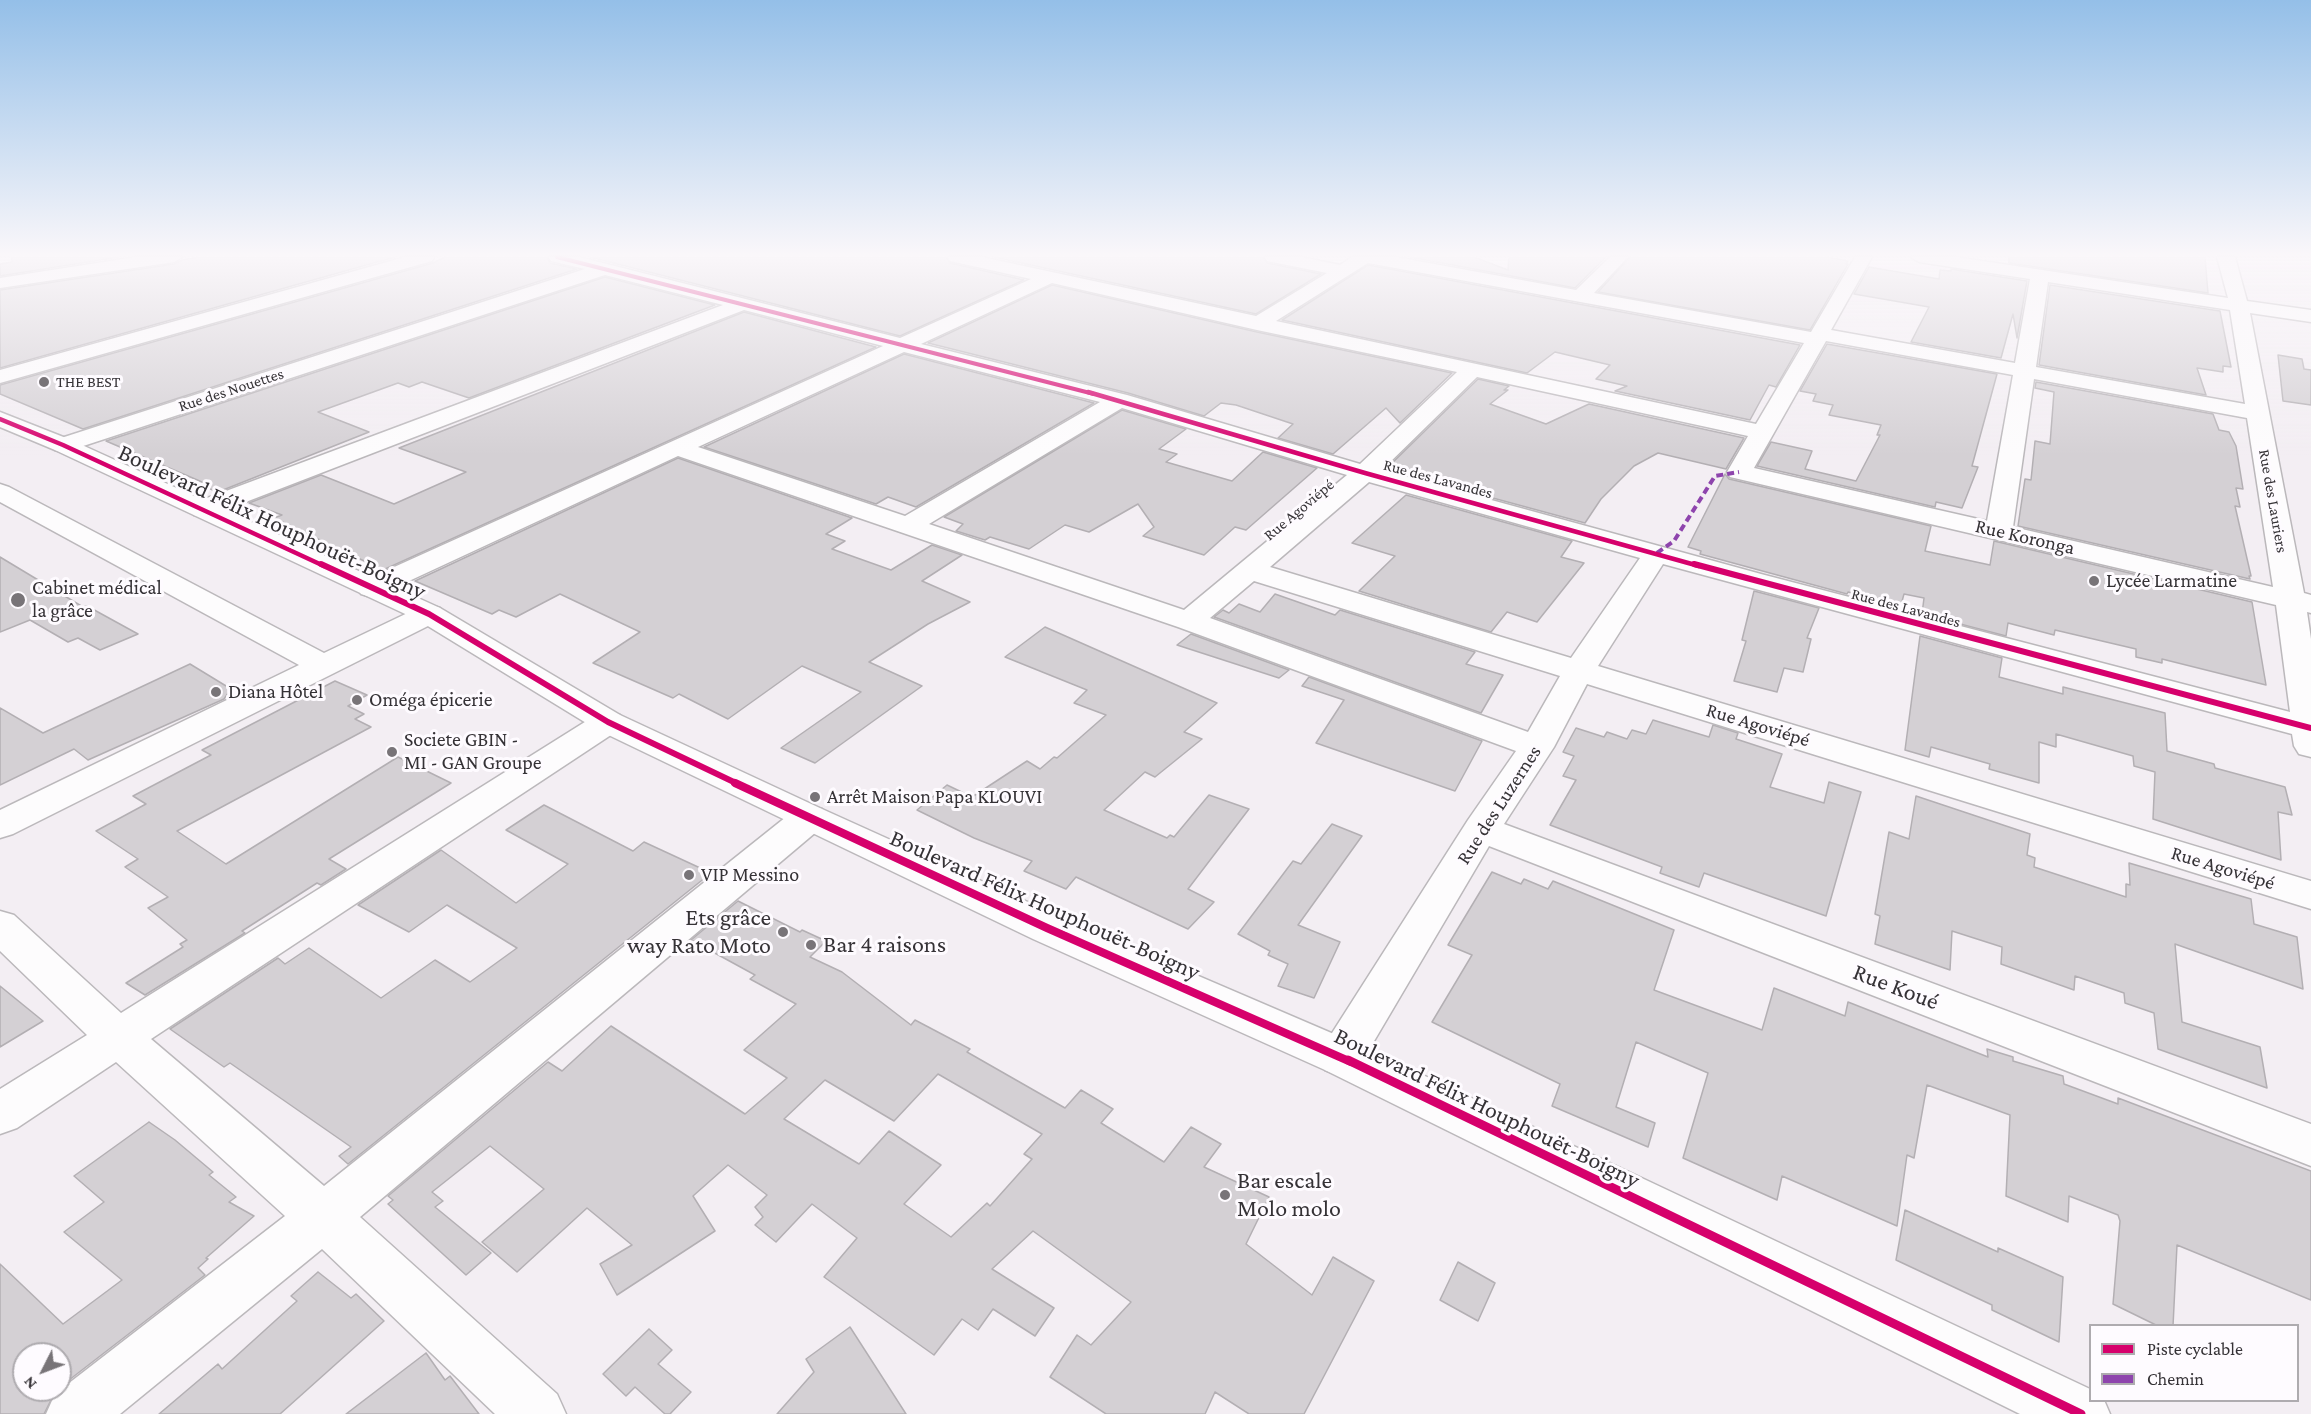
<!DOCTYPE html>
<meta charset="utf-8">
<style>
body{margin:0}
#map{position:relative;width:2311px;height:1414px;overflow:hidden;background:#f3eef3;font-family:"Crimson Pro",serif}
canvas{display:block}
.legend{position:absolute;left:2089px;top:1324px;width:210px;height:78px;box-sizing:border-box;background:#fefbff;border:2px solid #aeabaf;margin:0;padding:8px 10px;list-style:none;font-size:18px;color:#353236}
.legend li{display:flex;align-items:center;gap:12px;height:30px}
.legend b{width:30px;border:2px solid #aeabaf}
.north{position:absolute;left:12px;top:1342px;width:60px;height:60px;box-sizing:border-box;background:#fefbff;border:2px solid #aeabaf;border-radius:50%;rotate:228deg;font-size:16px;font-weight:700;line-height:24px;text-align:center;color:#353236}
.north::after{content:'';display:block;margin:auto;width:21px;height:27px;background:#787478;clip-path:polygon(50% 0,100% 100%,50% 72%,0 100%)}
</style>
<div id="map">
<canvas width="2311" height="1414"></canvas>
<ul class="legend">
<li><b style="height:8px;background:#d6006c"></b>Piste cyclable</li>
<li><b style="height:8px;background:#8e44ad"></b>Chemin</li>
</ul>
<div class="north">N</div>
</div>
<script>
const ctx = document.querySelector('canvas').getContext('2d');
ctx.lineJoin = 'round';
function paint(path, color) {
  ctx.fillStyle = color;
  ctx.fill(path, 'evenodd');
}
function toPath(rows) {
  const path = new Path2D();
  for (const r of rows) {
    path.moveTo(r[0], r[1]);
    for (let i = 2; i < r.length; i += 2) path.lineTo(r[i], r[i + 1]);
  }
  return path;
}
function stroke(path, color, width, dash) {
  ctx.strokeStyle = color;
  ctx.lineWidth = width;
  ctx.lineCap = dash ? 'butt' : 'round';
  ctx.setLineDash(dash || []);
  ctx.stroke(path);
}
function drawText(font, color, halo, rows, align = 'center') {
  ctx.font = font + ' "Crimson Pro",serif';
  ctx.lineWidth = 6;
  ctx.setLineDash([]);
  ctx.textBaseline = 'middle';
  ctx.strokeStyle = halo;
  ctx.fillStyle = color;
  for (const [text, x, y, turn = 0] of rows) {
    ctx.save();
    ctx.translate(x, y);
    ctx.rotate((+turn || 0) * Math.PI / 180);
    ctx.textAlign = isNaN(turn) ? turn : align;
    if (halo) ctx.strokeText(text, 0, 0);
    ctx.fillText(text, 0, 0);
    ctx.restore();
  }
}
const building = toPath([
 [12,257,119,257,0,276,0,264,12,262,12,257],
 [199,257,395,257,0,368,0,290,174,264,182,260,199,257],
 [445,257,547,257,550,263,577,269,83,429,0,394,0,385,433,263,445,257],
 [590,257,946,257,950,263,1024,280,900,336,590,257],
 [994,257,1263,257,1267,263,1321,274,1256,314,994,257],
 [1410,257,1474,257,1508,270,1509,257,1606,257,1575,288,1410,257],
 [1630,257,1827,257,1848,261,1846,264,1848,264,1810,330,1598,292,1630,257],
 [2009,257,2205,257,2208,293,2009,263,2009,257],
 [1368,265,1800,345,1776,387,1769,385,1750,420,1615,391,1627,386,1596,379,1610,365,1555,352,1527,373,1282,320,1368,265],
 [1869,267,1939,279,1940,270,1951,271,1951,269,2027,281,2017,338,2013,314,2001,358,1911,342,1929,307,1854,294,1869,267],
 [605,277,715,305,469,398,422,382,409,387,398,383,318,412,369,432,218,492,205,487,209,485,106,441,605,277],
 [1052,285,1257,332,1452,373,1400,423,1386,408,1333,454,1278,438,1293,424,1236,405,1221,403,1204,416,1128,393,928,343,1052,285],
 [2050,285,2220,311,2231,367,2223,366,2223,372,2197,368,2206,395,2039,365,2050,285],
 [744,312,876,347,383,570,274,518,282,515,249,503,321,475,394,504,466,472,399,448,744,312],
 [1827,344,1997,374,1972,466,1978,467,1962,508,1936,502,1935,507,1757,466,1771,442,1812,451,1805,469,1856,481,1880,435,1877,435,1881,425,1829,415,1833,405,1813,401,1816,394,1800,391,1827,344],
 [904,354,1094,403,916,507,888,497,876,504,704,447,904,354],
 [2278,355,2302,359,2304,369,2311,370,2311,405,2283,401,2278,355],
 [1478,379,1509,386,1504,390,1508,390,1490,404,1546,424,1589,404,1744,438,1726,469,1658,453,1634,466,1601,499,1585,523,1386,469,1478,379],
 [2036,382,2213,414,2219,430,2229,432,2236,446,2243,489,2236,488,2240,507,2235,506,2251,576,2249,576,2250,579,2018,526,2025,479,2031,480,2035,441,2050,444,2054,392,2035,388,2036,382],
 [1122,410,1186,429,1159,449,1177,454,1166,462,1232,481,1263,452,1317,468,1246,530,1235,527,1204,555,1143,536,1154,527,1138,504,1089,532,1065,525,1029,549,990,537,985,540,956,531,963,524,944,517,1122,410],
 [678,458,852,518,826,534,845,541,832,549,891,570,932,545,962,555,922,581,970,602,928,624,869,662,922,686,815,763,781,748,861,692,802,666,728,719,679,694,673,698,593,663,640,632,560,594,516,617,499,610,492,614,415,581,678,458],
 [1725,474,1729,479,1931,526,1925,551,1990,565,1994,541,2252,602,2266,685,2162,659,2162,663,2136,657,2136,649,2055,630,2054,635,2008,623,2006,636,1922,614,1924,598,1904,594,1901,605,1848,592,1847,594,1700,554,1701,551,1688,547,1725,474],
 [1406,495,1572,541,1561,557,1584,563,1537,622,1507,612,1491,632,1359,591,1395,556,1352,543,1406,495],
 [0,557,83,607,87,606,138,634,100,650,78,638,68,642,30,620,0,632,0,557],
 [1754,591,1819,608,1807,638,1811,639,1803,672,1784,668,1777,692,1734,681,1746,641,1742,640,1754,591],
 [1275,594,1335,615,1340,610,1475,652,1466,664,1503,675,1481,713,1214,617,1223,610,1229,613,1239,604,1260,612,1275,594],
 [1045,627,1217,703,1184,732,1202,739,1155,777,1145,772,1104,810,1167,838,1170,835,1174,837,1209,795,1249,809,1188,889,1214,902,1188,929,1076,877,1066,889,1024,871,1032,861,974,838,917,810,947,785,972,797,1027,761,1040,769,1054,757,1057,758,1106,715,1074,703,1087,690,1005,657,1045,627],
 [1191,634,1289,670,1279,678,1177,645,1191,634],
 [1920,636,2002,658,1999,677,2063,694,2063,687,2165,713,2167,751,2214,764,2215,768,2285,787,2292,815,2278,812,2281,860,2153,819,2155,772,2134,766,2133,756,2056,734,2056,747,2039,742,2039,783,1989,769,1990,764,1931,747,1929,757,1905,750,1920,636],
 [190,664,231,689,224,699,88,760,74,749,0,785,0,708,43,733,190,664],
 [1309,677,1482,741,1455,791,1316,743,1344,700,1302,686,1309,677],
 [335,681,367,695,348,706,364,714,355,719,371,727,177,831,226,864,398,757,451,783,329,859,346,869,321,885,317,883,242,931,245,933,145,995,126,983,183,947,180,944,187,940,148,908,168,897,125,867,138,859,96,831,146,804,133,796,211,755,202,750,335,681],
 [1653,720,1709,737,1713,725,1738,733,1736,739,1782,754,1770,787,1824,803,1829,782,1861,792,1826,916,1704,873,1699,887,1660,873,1662,867,1550,825,1576,780,1563,776,1574,756,1563,752,1576,728,1604,737,1607,732,1627,739,1632,730,1646,734,1653,720],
 [1916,796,2030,834,2027,855,2035,858,2034,867,2126,897,2126,884,2130,885,2129,863,2251,899,2254,924,2297,937,2303,989,2175,944,2182,1022,2260,1047,2267,1088,2158,1049,2154,1013,2125,1003,2124,993,2075,976,2074,990,2001,964,2002,947,1952,931,1950,970,1875,944,1880,916,1875,914,1889,832,1909,839,1916,796],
 [544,805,633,851,644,842,711,873,348,1164,339,1156,351,1147,230,1063,224,1067,170,1029,278,958,285,964,309,948,381,998,435,960,470,982,517,948,447,905,409,932,358,905,441,850,516,903,568,864,506,830,544,805],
 [1332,824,1362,836,1298,925,1340,942,1314,998,1278,986,1288,964,1268,955,1270,951,1238,934,1293,861,1301,864,1332,824],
 [1492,872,1521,884,1524,879,1548,889,1553,881,1674,930,1654,990,1762,1030,1774,988,1845,1016,1848,1002,1988,1057,1987,1049,2013,1057,2013,1061,2063,1076,2064,1084,2118,1104,2118,1098,2311,1171,2311,1300,2177,1245,2173,1326,2158,1326,2113,1304,2120,1221,2118,1215,2069,1196,2068,1222,2006,1196,2010,1115,1927,1085,1914,1158,1907,1155,1897,1226,1782,1176,1777,1200,1683,1158,1708,1073,1636,1042,1616,1107,1655,1123,1648,1147,1552,1106,1560,1084,1432,1022,1472,955,1448,945,1492,872],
 [738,901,800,932,802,930,826,941,810,957,842,972,911,1025,915,1020,970,1049,967,1052,1065,1108,1081,1090,1113,1109,1101,1123,1164,1162,1191,1127,1221,1144,1204,1167,1269,1197,1246,1244,1312,1295,1333,1257,1374,1281,1304,1414,1249,1414,1215,1392,1205,1414,1106,1414,1050,1377,1077,1335,1091,1345,1131,1302,1033,1231,992,1269,1054,1308,1035,1336,993,1309,978,1330,962,1319,934,1355,824,1277,857,1238,812,1204,776,1242,755,1225,763,1217,755,1207,767,1195,728,1165,693,1196,715,1231,617,1295,600,1264,632,1245,587,1208,517,1272,482,1242,544,1189,490,1146,432,1192,443,1201,435,1207,491,1253,466,1275,388,1204,393,1200,388,1196,548,1062,562,1071,611,1026,745,1114,787,1078,744,1050,796,1004,750,979,755,975,691,940,738,901],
 [938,1074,1042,1134,1024,1154,1032,1159,990,1206,987,1203,951,1237,904,1204,941,1165,889,1131,859,1164,784,1119,825,1080,894,1121,938,1074],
 [0,986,43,1021,0,1047,0,986],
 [149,1122,175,1140,213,1172,209,1175,236,1197,229,1202,254,1216,206,1258,208,1259,198,1268,205,1275,60,1387,60,1354,24,1354,24,1390,56,1390,44,1414,0,1414,0,1264,63,1324,122,1280,64,1232,104,1202,74,1176,149,1122],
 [1905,1210,1998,1252,1998,1248,2063,1277,2059,1342,1992,1310,1992,1305,1896,1260,1905,1210],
 [1458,1262,1495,1283,1478,1321,1440,1300,1458,1262],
 [318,1272,351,1298,356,1294,384,1321,280,1414,159,1414,218,1364,222,1369,297,1301,291,1296,318,1272],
 [850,1327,906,1414,777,1414,814,1372,806,1359,850,1327],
 [649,1329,672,1350,658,1364,691,1392,670,1414,665,1414,635,1387,626,1396,603,1374,649,1329],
 [426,1353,445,1380,450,1376,479,1414,346,1414,426,1353]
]);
paint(building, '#d4d0d4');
stroke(building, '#b3afb3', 1.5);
const minor = toPath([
 [136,257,182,257,174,262,0,288,0,278,136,257],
 [405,257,434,257,432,261,0,383,0,370,405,257],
 [549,257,579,257,900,338,1031,279,950,261,948,257,982,257,1256,316,1327,273,1267,261,1265,257,1301,257,1340,265,1352,257,1396,257,1576,290,1610,257,1628,257,1594,293,1811,332,1855,257,1872,257,1831,330,2015,363,2030,279,1919,262,1911,257,1956,257,2228,298,2217,257,2235,257,2247,301,2311,310,2311,322,2250,313,2304,593,2311,595,2311,613,2307,612,2311,639,2311,757,2299,754,2294,746,2292,734,1663,564,1598,666,2311,881,2311,909,1587,684,1554,747,1504,824,2311,1124,2311,1166,1489,846,1357,1070,1341,1076,1325,1070,1318,1057,1325,1044,1468,820,1516,751,1178,627,678,456,381,594,371,597,361,594,357,588,361,582,883,346,744,310,212,515,203,517,194,515,190,509,194,503,723,305,605,275,71,450,63,452,55,450,51,445,55,440,585,269,551,261,549,257],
 [1368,263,1804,343,1756,424,1276,321,1368,263],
 [2048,282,2230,310,2245,404,2036,367,2048,282],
 [1052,283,1257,330,1457,372,1360,464,1127,395,921,344,1052,283],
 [1826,341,2013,375,1987,521,1754,468,1826,341],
 [904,352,1100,402,905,516,698,447,904,352],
 [1477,377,1748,436,1727,472,1730,477,2276,605,2290,712,1761,574,1382,470,1477,377],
 [2034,379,2247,418,2273,587,2013,527,2034,379],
 [1122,408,1347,475,1184,610,929,524,1122,408],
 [1369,482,1640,558,1571,658,1270,567,1369,482],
 [1254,581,1560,676,1528,732,1210,618,1254,581],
 [0,484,9,487,324,653,418,608,429,605,440,608,444,614,440,620,13,834,0,838,0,810,299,665,0,502,0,484],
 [608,712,620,715,625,722,620,729,151,1039,324,1186,796,809,809,806,822,809,827,818,822,827,360,1217,557,1394,566,1414,495,1414,322,1249,120,1414,46,1414,55,1394,285,1216,116,1062,17,1128,0,1134,0,1089,87,1035,0,951,0,911,14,915,121,1013,596,715,608,712]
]);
const tertiary = toPath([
 [0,412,71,440,440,608,620,715,822,809,1061,917,1357,1044,2090,1389,2090,1400,2104,1400,2110,1414,2020,1414,1325,1070,1033,939,596,729,418,620,55,450,0,427,0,412]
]);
stroke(minor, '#bbb8bb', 3);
stroke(tertiary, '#bbb8bb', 3);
paint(minor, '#fdfcfd');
paint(tertiary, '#fdfcfd');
stroke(toPath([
 [1657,553,1674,541,1715,476,1739,472]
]), '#8e44ad', 4, [7, 4]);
stroke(toPath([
 [557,257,1094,394]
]), '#d6006c', 4);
stroke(toPath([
 [1088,392,1365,473,1699,566],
 [0,419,63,445,324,566]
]), '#d6006c', 4.5);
stroke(toPath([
 [321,564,429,614,608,722,738,784],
 [1694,564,2311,728]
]), '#d6006c', 6);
stroke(toPath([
 [735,783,1047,928,1351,1062]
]), '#d6006c', 8);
stroke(toPath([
 [1348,1060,2081,1414]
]), '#d6006c', 9);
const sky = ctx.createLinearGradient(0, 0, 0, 455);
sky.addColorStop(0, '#94bfe8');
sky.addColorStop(0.56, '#faf7fa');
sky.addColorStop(1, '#faf7fa00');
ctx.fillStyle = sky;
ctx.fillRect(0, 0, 2311, 455);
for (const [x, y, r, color] of [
 [44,382,6,"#787478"],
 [2094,581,6,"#787478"],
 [18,600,8,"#787478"],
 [216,692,6,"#787478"],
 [357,700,6,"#787478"],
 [392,752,6,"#787478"],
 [815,797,6,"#787478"],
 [689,875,6,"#787478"],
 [783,932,6,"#787478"],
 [811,945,6,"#787478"],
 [1225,1195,6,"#787478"]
]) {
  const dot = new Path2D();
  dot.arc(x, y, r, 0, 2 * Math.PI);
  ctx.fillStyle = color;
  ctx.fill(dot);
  stroke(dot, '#fefbff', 2);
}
drawText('16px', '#353236', '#fefbff', [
 ["THE BEST",56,382]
], 'left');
drawText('16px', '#353236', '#fefbff', [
 ["Rue des Nouettes",231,390,-18],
 ["Rue des Lavandes",1438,479,15],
 ["Rue des Lauriers",2273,501,80],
 ["Rue Agoviépé",1299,510,-40],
 ["Rue des Lavandes",1906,608,15]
]);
drawText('20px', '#353236', '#fefbff', [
 ["Rue Koronga",2025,537,13],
 ["Rue Agoviépé",1758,725,17],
 ["Rue des Luzernes",1499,805,-57],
 ["Rue Agoviépé",2223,868,17]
]);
drawText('20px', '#353236', '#fefbff', [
 ["Lycée Larmatine",2106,581],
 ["Cabinet médical",32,588],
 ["la grâce",32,611],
 ["Diana Hôtel",228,692],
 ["Oméga épicerie",369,700],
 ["Societe GBIN -",404,740],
 ["MI - GAN Groupe",404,763],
 ["Arrêt Maison Papa KLOUVI",827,797],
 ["VIP Messino",701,875]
], 'left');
drawText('24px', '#353236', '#fefbff', [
 ["Boulevard Félix Houphouët-Boigny",272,522,25],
 ["Boulevard Félix Houphouët-Boigny",1045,905,24],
 ["Rue Koué",1896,987,21],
 ["Boulevard Félix Houphouët-Boigny",1487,1108,26]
]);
drawText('24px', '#353236', '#fefbff', [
 ["Ets grâce",771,918,"right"],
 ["way Rato Moto",771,946,"right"],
 ["Bar 4 raisons",823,945],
 ["Bar escale",1237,1181],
 ["Molo molo",1237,1209]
], 'left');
</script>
